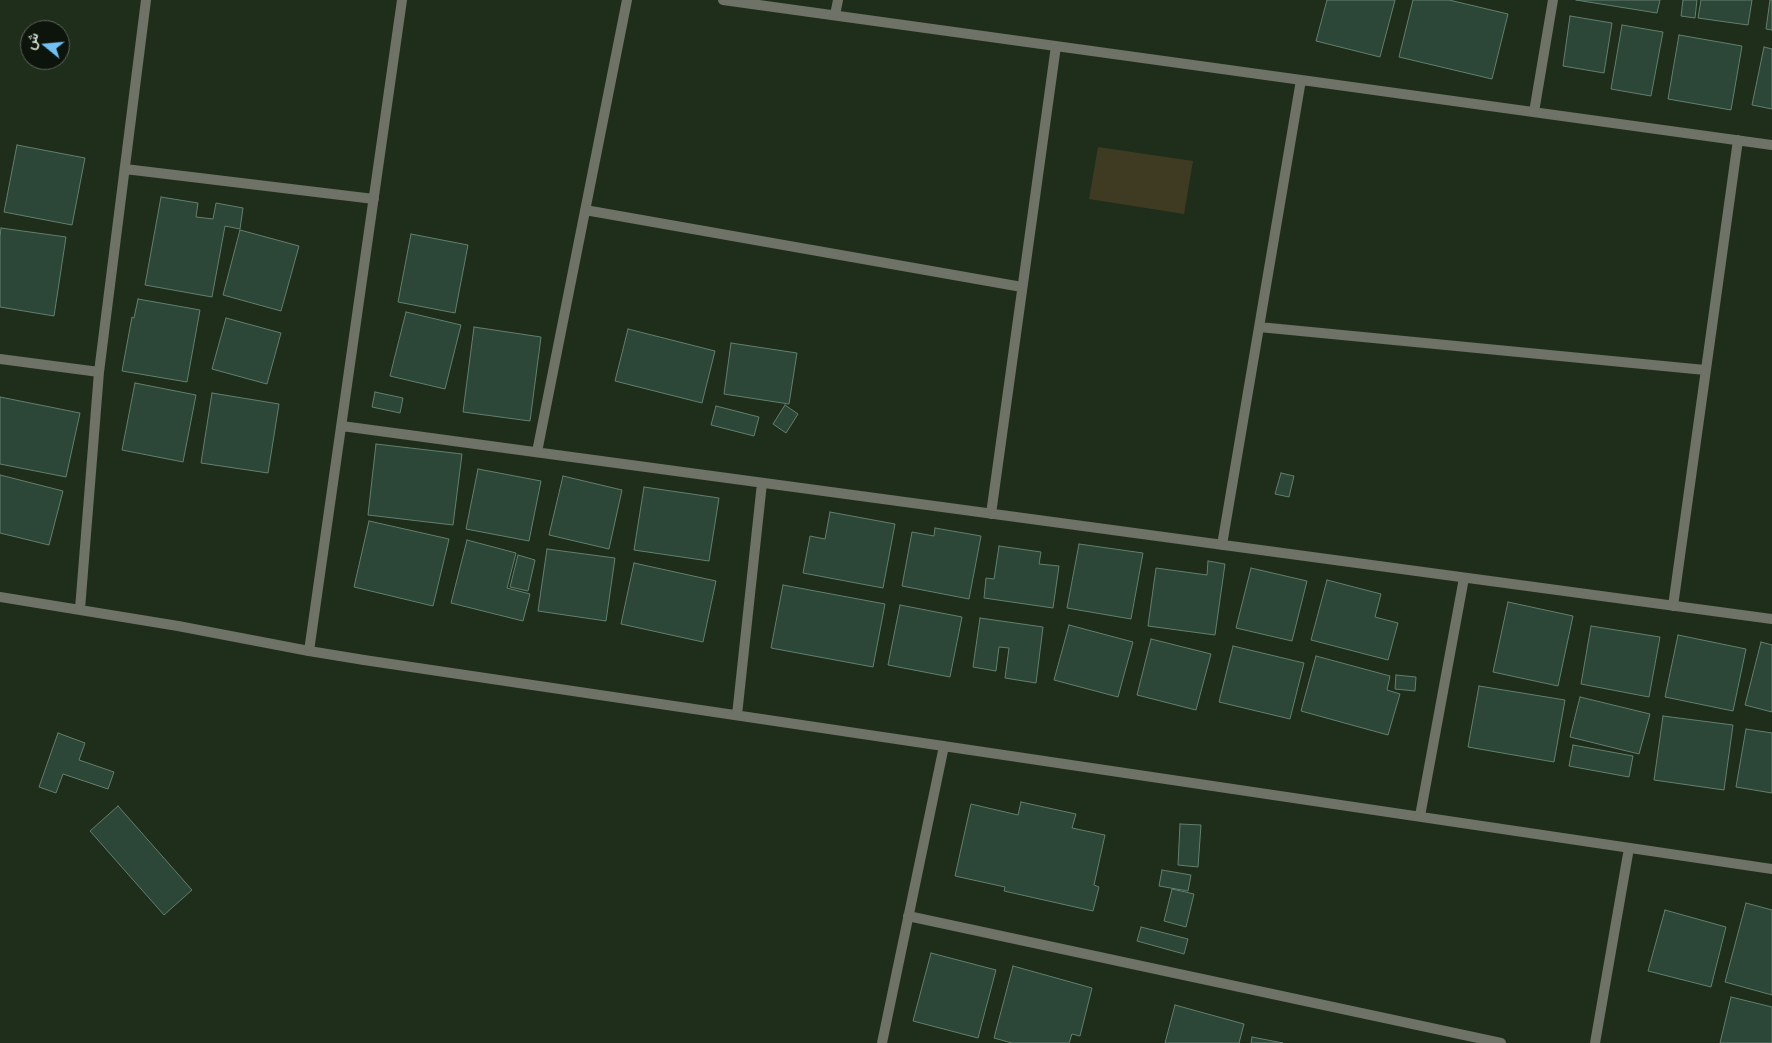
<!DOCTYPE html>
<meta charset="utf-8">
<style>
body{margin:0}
#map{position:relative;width:1772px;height:1043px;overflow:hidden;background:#1f2e1a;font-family:"Open Sans",Vazirmatn,sans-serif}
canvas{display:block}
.north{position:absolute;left:20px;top:20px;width:50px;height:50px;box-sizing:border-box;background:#0d140b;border:1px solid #5c645a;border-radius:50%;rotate:287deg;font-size:14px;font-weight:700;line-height:20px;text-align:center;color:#d3ddd0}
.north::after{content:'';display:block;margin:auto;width:18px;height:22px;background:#71c1f5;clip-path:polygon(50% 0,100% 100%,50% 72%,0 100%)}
</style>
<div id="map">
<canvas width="1772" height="1043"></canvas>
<div class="north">ش</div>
</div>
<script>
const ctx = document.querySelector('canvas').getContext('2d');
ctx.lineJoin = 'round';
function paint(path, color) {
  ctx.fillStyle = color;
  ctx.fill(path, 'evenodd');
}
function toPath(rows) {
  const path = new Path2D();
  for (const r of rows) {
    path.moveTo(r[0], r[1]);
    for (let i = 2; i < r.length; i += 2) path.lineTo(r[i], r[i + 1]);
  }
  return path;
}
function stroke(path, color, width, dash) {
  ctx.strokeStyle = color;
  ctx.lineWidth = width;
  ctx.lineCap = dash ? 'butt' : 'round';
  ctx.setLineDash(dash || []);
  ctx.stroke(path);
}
paint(toPath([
 [1098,147,1193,161,1184,214,1089,199]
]), '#3f3b22');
const building = toPath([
 [1327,0,1395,0,1380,57,1316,41,1327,0],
 [1413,0,1449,0,1508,14,1492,79,1399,57,1413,0],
 [1576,0,1660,0,1657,13,1576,0],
 [1683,0,1697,0,1695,18,1681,16,1683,0],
 [1701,0,1752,0,1748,25,1698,18,1701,0],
 [1770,0,1772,0,1772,30,1766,29,1770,0],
 [1570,16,1612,23,1604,73,1563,66,1570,16],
 [1622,25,1663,32,1651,96,1611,89,1622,25],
 [1679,35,1742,46,1731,110,1668,99,1679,35],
 [1764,47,1772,49,1772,109,1752,105,1764,47],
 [17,145,85,158,72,225,4,212,17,145],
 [161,197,198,203,196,217,213,219,216,203,243,208,240,229,225,226,212,297,145,285,161,197],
 [1,228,66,237,54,316,0,307,0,237,1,228],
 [240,230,299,246,281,311,223,295,240,230],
 [411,234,468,245,455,313,398,302,411,234],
 [138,299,200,310,187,382,122,371,132,317,134,318,138,299],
 [406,312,461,325,445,389,390,376,406,312],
 [226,318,281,333,267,384,212,369,226,318],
 [474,327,541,337,530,421,463,412,474,327],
 [628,329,715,351,702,403,615,381,628,329],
 [731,343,797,353,789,404,724,394,731,343],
 [135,383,196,395,183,462,122,450,135,383],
 [375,392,403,398,400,413,372,407,375,392],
 [212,393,279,404,268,473,201,463,212,393],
 [0,397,80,413,66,477,0,464,0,397],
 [785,405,798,414,786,433,773,424,785,405],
 [716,406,759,417,754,436,711,425,716,406],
 [376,444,462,454,453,525,368,515,376,444],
 [478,469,541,481,529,541,466,529,478,469],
 [1281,473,1294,476,1289,497,1275,494,1281,473],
 [0,475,63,491,49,545,0,533,0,475],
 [563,476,622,490,609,549,549,535,563,476],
 [644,487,719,498,709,561,634,550,644,487],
 [830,512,895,524,883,588,803,573,810,536,825,539,830,512],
 [369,521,449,539,433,606,354,587,369,521],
 [935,528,981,536,969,599,902,586,912,532,934,536,935,528],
 [467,540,516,553,507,588,530,594,523,621,451,603,467,540],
 [1079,544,1143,553,1131,619,1067,608,1079,544],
 [999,546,1041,552,1039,564,1059,566,1053,608,984,598,986,578,994,579,999,546],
 [547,549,615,558,606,621,538,611,547,549],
 [518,555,535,560,528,591,510,587,518,555],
 [1208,561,1225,564,1215,635,1148,626,1156,568,1207,575,1208,561],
 [634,563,716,581,703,642,621,624,634,563],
 [1251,568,1307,581,1292,641,1236,628,1251,568],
 [1327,580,1381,594,1375,617,1398,623,1388,660,1311,640,1327,580],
 [783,585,885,604,873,667,771,648,783,585],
 [1508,602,1573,616,1558,686,1493,672,1508,602],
 [900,605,962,617,950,677,888,665,900,605],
 [980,618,1043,627,1036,683,1005,678,1009,648,999,647,996,671,973,667,980,618],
 [1069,625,1133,642,1118,697,1054,680,1069,625],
 [1591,626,1660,637,1649,697,1581,684,1591,626],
 [1678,635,1746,649,1733,711,1665,697,1678,635],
 [1151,639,1211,654,1196,710,1137,695,1151,639],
 [1761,642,1772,645,1772,712,1745,705,1761,642],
 [1233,646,1304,663,1290,719,1219,702,1233,646],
 [1316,656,1390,676,1387,690,1400,694,1388,735,1301,711,1316,656],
 [1396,675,1416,677,1415,691,1395,689,1396,675],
 [1479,686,1565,700,1554,762,1468,747,1479,686],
 [1580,697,1650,714,1639,754,1570,737,1580,697],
 [1663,716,1733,725,1724,790,1654,780,1663,716],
 [1746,729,1772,733,1772,793,1736,787,1746,729],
 [58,733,85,743,79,760,114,772,108,789,63,774,56,793,39,787,58,733],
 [1573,745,1633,756,1629,777,1569,766,1573,745],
 [1021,802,1076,814,1072,828,1105,835,1094,885,1099,887,1093,911,1004,891,1005,887,955,876,971,804,1018,815,1021,802],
 [118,806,192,890,164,915,90,831,118,806],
 [1180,824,1201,825,1198,867,1178,865,1180,824],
 [1162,870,1191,875,1188,891,1159,886,1162,870],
 [1172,889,1194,894,1186,927,1164,921,1172,889],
 [1746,903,1772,910,1772,995,1725,982,1746,903],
 [1665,910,1726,927,1711,987,1648,971,1665,910],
 [1141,927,1188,939,1184,954,1137,941,1141,927],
 [931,953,996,970,978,1038,913,1021,931,953],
 [1013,966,1092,988,1080,1036,1072,1034,1069,1043,1012,1043,994,1038,1013,966],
 [1731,997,1772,1007,1772,1043,1720,1043,1731,997],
 [1175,1005,1244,1024,1239,1043,1165,1043,1175,1005],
 [1252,1037,1283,1043,1251,1043,1252,1037]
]);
paint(building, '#2c4637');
stroke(building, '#637f6e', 1);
stroke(toPath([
 [723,0,1772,145],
 [835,15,838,0],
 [1534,112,1553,0],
 [125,169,374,199],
 [585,210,1022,287],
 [1259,327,1705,370],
 [0,359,99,372],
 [342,426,1772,619],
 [537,452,627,0],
 [991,514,1056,46],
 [1222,545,1301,80],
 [0,597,178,626,309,651,402,0],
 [1673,606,1738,140],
 [80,609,99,372,146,0],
 [364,660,1772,869],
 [737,715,762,483],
 [1420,816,1464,578],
 [908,916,1501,1043],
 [882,1043,944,746],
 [1595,1043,1629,848]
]), '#6f7266', 10);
stroke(toPath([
 [309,651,364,660]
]), '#6f7266', 10);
</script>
